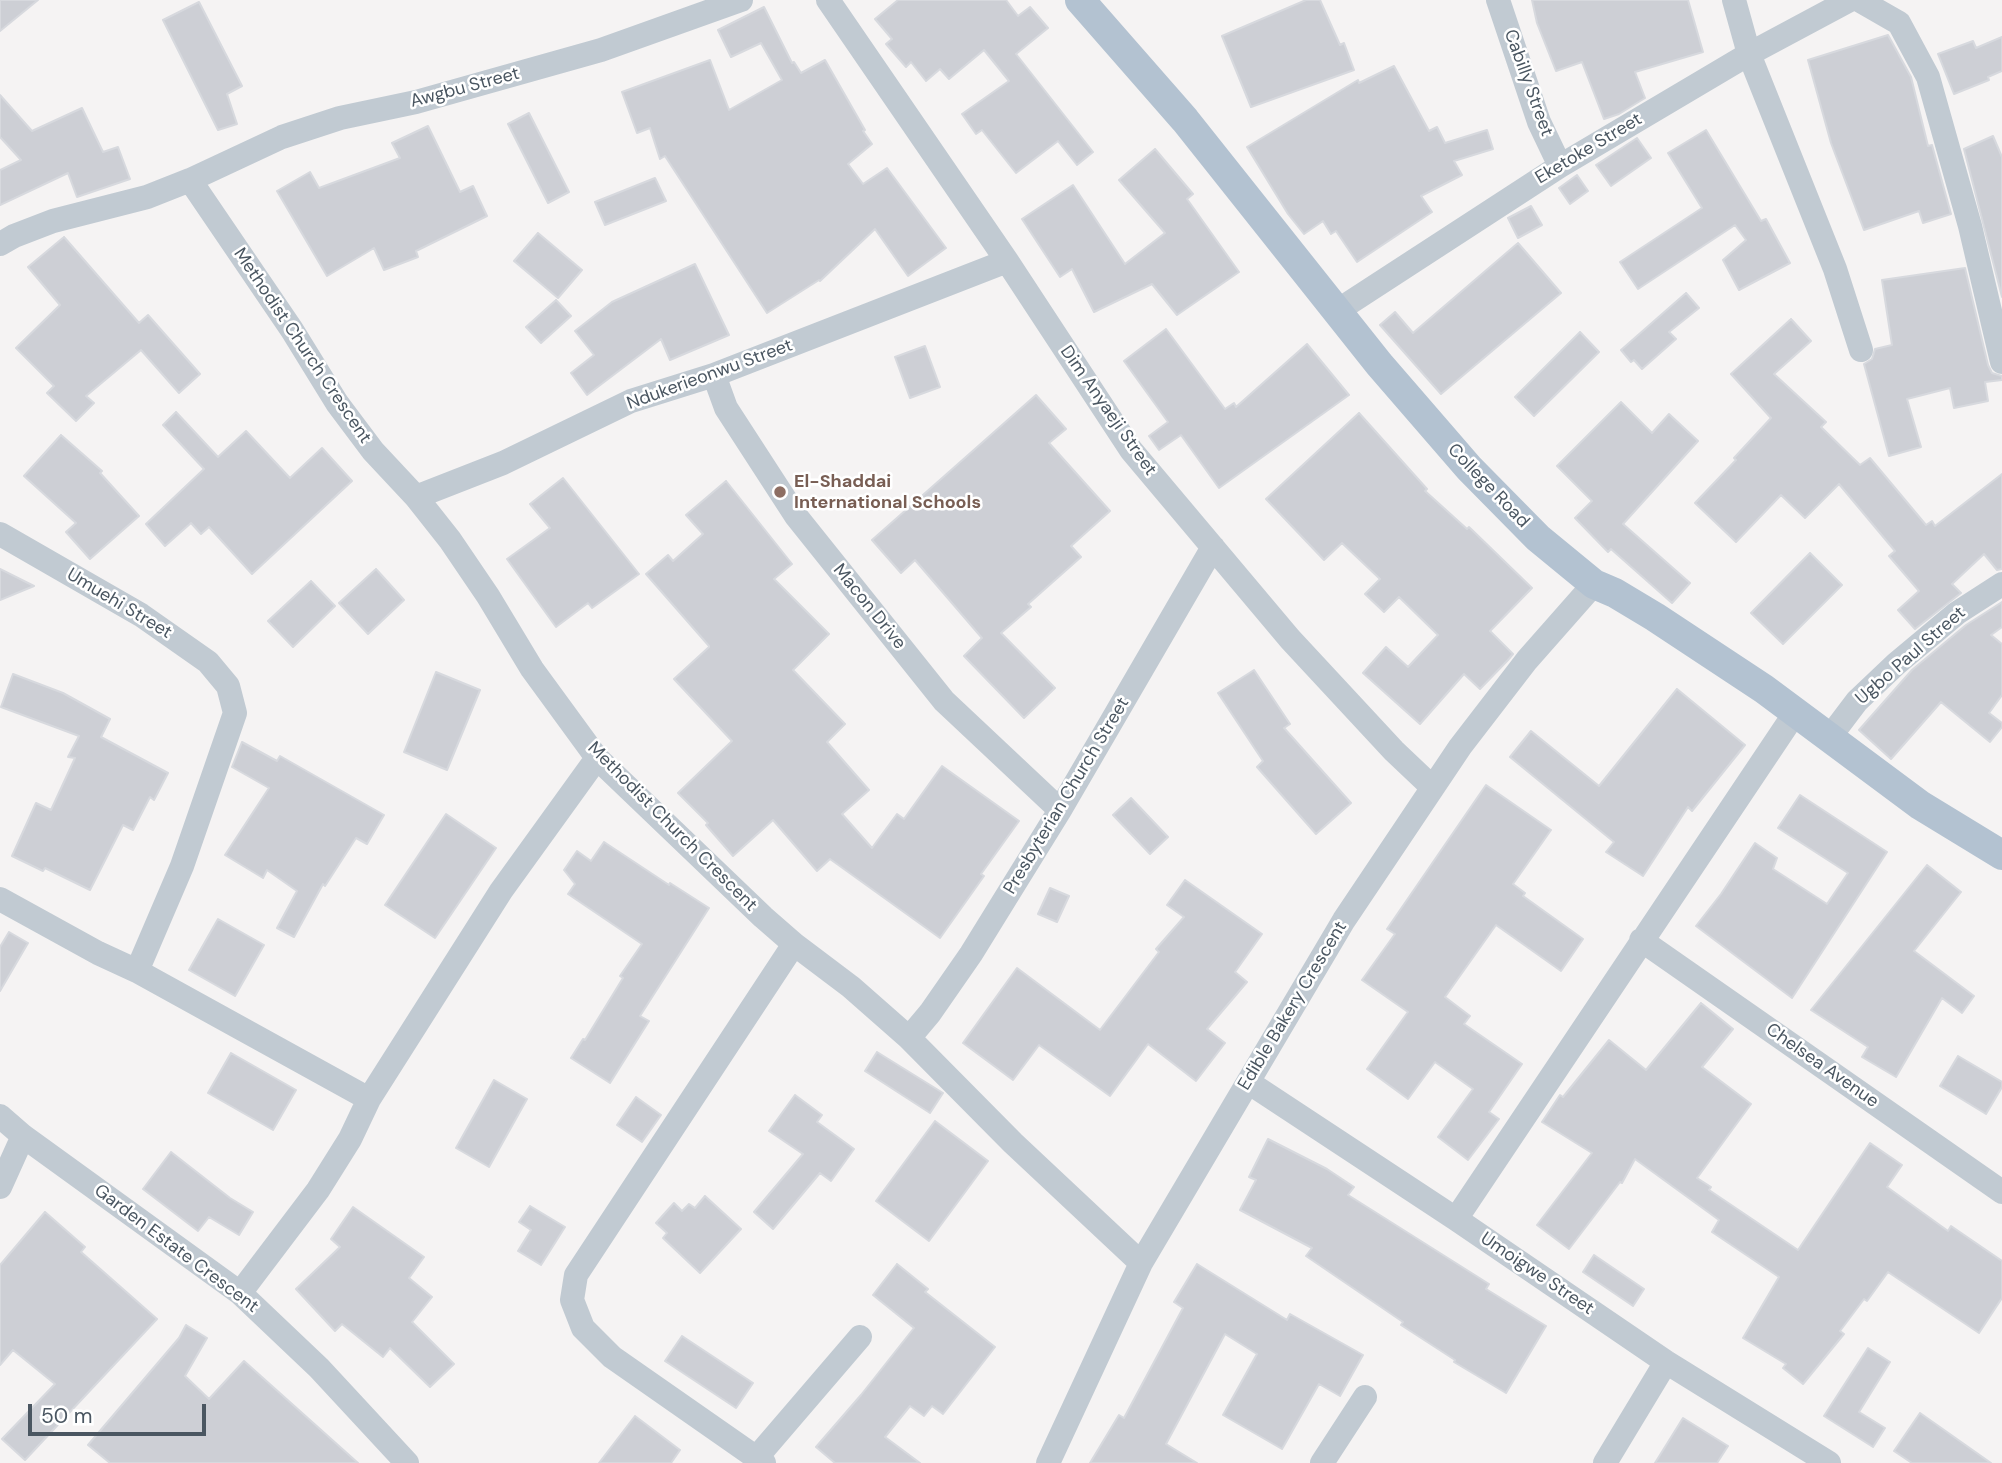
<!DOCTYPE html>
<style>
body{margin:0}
#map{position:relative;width:2002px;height:1463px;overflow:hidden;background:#f5f3f3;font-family:"DM Sans",sans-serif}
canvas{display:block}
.scale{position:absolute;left:28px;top:1404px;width:178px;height:32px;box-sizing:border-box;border:4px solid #4a5661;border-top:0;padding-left:9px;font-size:21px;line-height:24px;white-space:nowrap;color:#4a5661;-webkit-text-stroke:5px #fff;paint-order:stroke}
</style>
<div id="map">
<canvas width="2002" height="1463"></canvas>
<div class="scale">50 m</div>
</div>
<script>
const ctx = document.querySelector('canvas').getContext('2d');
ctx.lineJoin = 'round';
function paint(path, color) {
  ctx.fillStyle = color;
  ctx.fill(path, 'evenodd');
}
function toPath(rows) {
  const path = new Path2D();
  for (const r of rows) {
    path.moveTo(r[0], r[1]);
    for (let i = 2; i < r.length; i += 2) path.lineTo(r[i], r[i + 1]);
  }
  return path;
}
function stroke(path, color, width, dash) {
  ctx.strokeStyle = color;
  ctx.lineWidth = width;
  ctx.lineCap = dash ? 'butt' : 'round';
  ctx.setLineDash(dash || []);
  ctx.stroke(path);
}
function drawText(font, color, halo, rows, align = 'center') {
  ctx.font = font + ' "DM Sans",sans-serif';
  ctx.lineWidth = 5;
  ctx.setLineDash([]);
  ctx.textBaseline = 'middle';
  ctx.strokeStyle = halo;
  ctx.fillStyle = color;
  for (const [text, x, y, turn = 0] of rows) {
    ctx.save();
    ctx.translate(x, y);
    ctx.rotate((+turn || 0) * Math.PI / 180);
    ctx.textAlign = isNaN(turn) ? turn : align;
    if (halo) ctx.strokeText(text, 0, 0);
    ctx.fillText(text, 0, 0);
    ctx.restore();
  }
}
const building = toPath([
 [0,0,38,0,0,31,0,0],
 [898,0,1006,0,1018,16,1030,7,1048,28,1016,54,1093,152,1077,165,1058,141,1016,173,982,130,976,134,962,114,1009,81,984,50,949,79,940,69,926,81,911,62,906,67,886,44,892,39,875,19,898,0],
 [1306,0,1320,0,1340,45,1344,43,1354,70,1251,107,1222,36,1306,0],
 [1532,0,1688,0,1703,52,1635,72,1645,98,1619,114,1604,119,1582,62,1556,71,1537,23,1532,0],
 [199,2,242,86,227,94,237,124,218,130,163,20,199,2],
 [764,7,792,63,794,62,801,73,825,60,865,130,863,131,872,144,848,164,863,184,887,168,946,248,908,276,875,229,820,281,819,280,767,313,665,156,660,159,650,128,637,133,622,92,710,60,729,110,782,80,761,43,731,57,718,30,764,7],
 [1888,35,1911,77,1928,146,1932,145,1951,214,1923,223,1919,211,1864,230,1831,143,1808,60,1888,35],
 [2002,37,2002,71,1988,77,1989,80,1954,94,1938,54,1973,41,1976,48,2002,37],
 [1394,66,1429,131,1437,127,1445,143,1487,130,1493,149,1454,161,1462,175,1421,196,1432,212,1357,262,1336,231,1331,234,1323,221,1304,234,1288,214,1247,147,1358,80,1359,83,1394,66],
 [0,95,32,131,82,108,103,152,118,147,130,179,77,197,68,173,0,205,0,170,21,160,0,137,0,95],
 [529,113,569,192,548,203,508,124,529,113],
 [428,126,460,192,473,186,487,216,416,251,418,257,384,270,374,248,327,276,277,191,310,172,319,188,400,158,392,143,428,126],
 [1706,130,1761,221,1766,219,1790,263,1739,290,1723,260,1746,240,1735,225,1638,289,1620,262,1702,208,1668,153,1706,130],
 [1993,136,2002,157,2002,297,1964,149,1993,136],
 [1637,138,1651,158,1611,186,1596,165,1637,138],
 [1155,149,1193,194,1187,199,1239,272,1177,315,1152,284,1094,312,1072,269,1060,277,1022,219,1073,185,1125,264,1165,233,1119,180,1155,149],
 [1577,175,1588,191,1570,204,1559,188,1577,175],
 [655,178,666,201,605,225,595,202,655,178],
 [1531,206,1542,225,1518,238,1508,218,1531,206],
 [538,233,582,270,558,298,514,261,538,233],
 [64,237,139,323,148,315,200,374,179,393,141,350,86,396,94,403,76,421,47,393,54,386,16,348,60,305,28,267,64,237],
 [1518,243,1561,293,1441,394,1380,325,1395,312,1413,333,1518,243],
 [695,264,729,335,670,360,661,339,587,395,571,373,594,355,575,331,612,302,695,264],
 [1965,268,1988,365,1992,373,2002,376,2002,380,1985,382,1988,401,1954,408,1950,388,1907,399,1921,447,1889,456,1864,364,1872,359,1875,349,1892,345,1882,280,1965,268],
 [1686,293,1699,308,1669,332,1676,339,1642,369,1634,360,1631,362,1621,350,1686,293],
 [556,300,571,316,541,343,526,327,556,300],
 [1791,319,1811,341,1774,374,1826,422,1821,427,1860,465,1870,458,1926,525,1932,521,1935,526,2002,474,2002,569,1997,570,1984,554,1952,584,1961,593,1915,629,1898,610,1919,591,1889,556,1895,551,1839,484,1805,518,1781,495,1736,542,1695,503,1736,460,1734,458,1771,418,1731,374,1791,319],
 [1166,329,1225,409,1234,403,1236,407,1307,344,1349,395,1219,488,1181,435,1159,450,1149,436,1168,422,1124,361,1166,329],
 [1580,332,1599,352,1534,416,1515,397,1580,332],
 [925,346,940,387,910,398,895,357,925,346],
 [1036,395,1066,429,1049,443,1110,511,1071,546,1081,557,1028,604,1031,607,1001,633,1055,688,1024,718,964,656,982,638,915,560,901,573,872,540,1036,395],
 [1621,402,1652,433,1669,414,1698,441,1623,524,1690,583,1672,603,1611,549,1608,552,1575,518,1592,501,1557,466,1621,402],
 [176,412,218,457,246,431,290,478,322,448,352,481,252,574,209,527,201,534,191,523,165,546,146,524,204,469,163,425,176,412],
 [1359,413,1427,489,1425,491,1467,529,1469,527,1532,588,1490,631,1513,654,1508,660,1480,689,1464,674,1420,724,1363,673,1386,647,1408,667,1438,635,1399,597,1384,612,1365,594,1380,579,1342,543,1324,560,1266,499,1359,413],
 [61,435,102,471,100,473,139,516,90,559,66,532,76,523,24,476,61,435],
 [563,478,639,574,592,608,588,603,556,627,507,559,550,528,530,504,563,478],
 [726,481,792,564,774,579,829,634,793,670,845,724,827,742,869,790,842,814,872,848,897,814,904,819,942,766,1019,821,981,874,984,876,940,938,830,859,817,871,773,820,733,856,706,825,708,823,678,793,732,741,674,679,709,647,709,646,646,574,668,555,673,561,703,534,686,515,726,481],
 [1810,553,1842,585,1783,644,1751,613,1810,553],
 [0,569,34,586,0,600,0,569],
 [376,569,404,600,368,634,339,603,376,569],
 [311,581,335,606,293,647,268,621,311,581],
 [2002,602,2002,627,1991,635,2002,644,2002,695,1989,713,2002,723,2002,727,1990,742,1941,702,1891,759,1859,730,1912,670,1966,625,2002,602],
 [1254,670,1290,724,1284,728,1351,803,1316,834,1257,767,1263,761,1218,693,1254,670],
 [436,672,480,690,447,770,404,752,436,672],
 [13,674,63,693,110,719,101,737,168,773,154,800,150,797,133,830,123,825,90,890,45,868,43,871,12,856,36,803,51,810,75,758,68,757,79,736,1,707,13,674],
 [1677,689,1745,745,1692,811,1688,807,1643,876,1606,852,1614,842,1510,757,1531,731,1599,786,1677,689],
 [242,742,277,761,280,756,384,815,367,844,356,838,325,886,323,884,294,937,277,928,297,891,267,870,263,878,225,855,269,788,232,767,242,742],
 [1486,785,1551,830,1513,884,1525,893,1523,896,1583,939,1561,971,1496,925,1445,997,1470,1016,1464,1024,1522,1064,1489,1112,1499,1119,1468,1160,1438,1137,1473,1089,1435,1062,1408,1099,1367,1069,1408,1012,1362,980,1395,934,1387,929,1486,785],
 [1800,795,1887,852,1792,998,1696,926,1721,894,1755,843,1777,858,1773,869,1827,904,1848,873,1778,828,1800,795],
 [1131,798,1168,837,1150,854,1113,815,1131,798],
 [446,814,496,848,435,938,385,905,446,814],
 [604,842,669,885,670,883,709,908,640,1016,649,1021,610,1083,571,1058,583,1039,585,1040,623,978,620,976,642,944,568,894,575,884,564,870,577,851,591,861,604,842],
 [1927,865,1961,892,1914,951,1974,996,1962,1013,1942,998,1896,1077,1862,1057,1868,1047,1811,1010,1927,865],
 [1185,880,1262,934,1235,972,1247,982,1207,1029,1225,1043,1196,1081,1148,1044,1110,1096,1039,1045,1013,1080,963,1043,1017,968,1100,1030,1159,952,1156,949,1184,917,1167,905,1185,880],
 [1050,888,1069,896,1057,922,1038,914,1050,888],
 [218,919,264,945,235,996,189,970,218,919],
 [9,932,28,943,0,991,0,947,9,932],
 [1701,1003,1733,1029,1702,1067,1751,1104,1697,1178,1711,1187,1709,1190,1798,1250,1870,1143,1902,1165,1887,1187,1948,1231,1951,1226,2002,1261,2002,1298,1979,1333,1888,1272,1867,1301,1864,1299,1840,1331,1844,1334,1803,1384,1783,1368,1786,1364,1743,1338,1779,1277,1712,1232,1719,1220,1635,1159,1622,1183,1620,1182,1569,1249,1537,1225,1592,1153,1542,1122,1560,1095,1563,1097,1609,1040,1646,1070,1701,1003],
 [877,1052,943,1093,930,1113,865,1071,877,1052],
 [231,1053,296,1090,273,1130,208,1093,231,1053],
 [1958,1056,2002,1082,2002,1087,1986,1114,1940,1086,1958,1056],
 [494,1080,527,1099,489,1167,456,1148,494,1080],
 [795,1095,822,1115,817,1122,854,1149,831,1181,820,1173,773,1229,754,1212,803,1154,769,1131,795,1095],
 [636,1097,661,1115,642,1142,617,1125,636,1097],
 [935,1121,988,1161,929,1241,876,1201,935,1121],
 [1268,1139,1327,1169,1354,1187,1348,1195,1489,1284,1486,1289,1546,1326,1506,1393,1454,1362,1455,1360,1401,1325,1403,1322,1306,1256,1312,1248,1240,1210,1256,1180,1249,1177,1268,1139],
 [171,1152,230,1198,253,1212,239,1235,209,1217,198,1231,143,1189,171,1152],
 [705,1196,741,1229,700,1273,663,1238,667,1233,656,1223,674,1203,682,1211,689,1204,695,1208,705,1196],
 [530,1206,565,1227,541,1265,518,1251,531,1230,519,1222,530,1206],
 [353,1207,424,1257,409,1278,432,1297,412,1322,454,1364,430,1387,390,1348,383,1357,342,1324,335,1331,296,1289,340,1247,331,1239,353,1207],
 [45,1212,85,1247,81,1252,157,1319,25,1460,2,1439,55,1384,13,1350,0,1365,0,1265,45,1212],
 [1594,1255,1644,1289,1633,1306,1583,1272,1594,1255],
 [897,1264,928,1289,925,1292,995,1347,943,1414,932,1406,924,1416,910,1406,885,1437,920,1463,835,1463,816,1447,861,1395,914,1328,873,1295,897,1264],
 [1197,1264,1287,1320,1290,1314,1363,1355,1340,1396,1319,1384,1282,1449,1223,1415,1257,1354,1225,1334,1166,1444,1197,1463,1090,1463,1119,1415,1124,1418,1183,1308,1174,1302,1197,1264],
 [186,1325,207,1338,185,1376,209,1399,244,1361,358,1463,110,1463,88,1445,179,1338,186,1325],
 [682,1336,753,1383,736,1408,665,1361,682,1336],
 [1868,1348,1890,1362,1859,1412,1885,1428,1873,1447,1824,1416,1868,1348],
 [1920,1413,1991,1463,1912,1463,1894,1451,1920,1413],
 [635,1416,680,1450,671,1463,599,1463,635,1416],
 [1683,1418,1728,1446,1717,1463,1655,1463,1683,1418]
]);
paint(building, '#cdcfd5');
stroke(building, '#d7d9de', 2);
stroke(toPath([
 [828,0,1007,261,1131,450,1290,639,1394,751,1432,787],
 [1498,0,1539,122,1560,166],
 [1734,0,1749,54,1835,269,1861,350],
 [1859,0,1899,23,1928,77,1970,226,2002,362],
 [190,180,292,330,337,403,373,451,416,497,450,540,488,596,532,669,597,758,763,917,794,944,851,987,909,1038,1013,1143,1141,1263],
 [0,244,14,236,53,221,147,197,190,180,282,137,340,118,416,102,601,50,741,0],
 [1337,311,1560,166,1749,54,1850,0],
 [714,375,726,408,796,516,944,701,1060,810],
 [416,497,503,463,631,401,714,375,1007,261],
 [0,534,141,615,208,662,228,686,235,713,182,866,137,971],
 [1829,738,1857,701,1896,664,1957,613,2002,584],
 [0,899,98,953,137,971,369,1099],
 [1641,940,2002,1192],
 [909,1038,930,1013,971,954,1060,810,1213,547],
 [1248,1082,1456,1219,1666,1362,1829,1463],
 [0,1116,23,1136,240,1293,319,1368,407,1463],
 [0,1187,23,1136],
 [1456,1219,1795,713],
 [240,1293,318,1190,350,1139,369,1099,501,891,597,758],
 [757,1457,860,1337],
 [764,1463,612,1357,583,1328,572,1300,576,1275,794,944],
 [1048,1463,1141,1263,1344,920,1460,747,1527,660,1594,584],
 [1322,1463,1365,1397],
 [1605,1463,1666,1362]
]), '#c1cad2', 24);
stroke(toPath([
 [1080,0,1185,120,1379,364,1469,468,1538,538,1594,584,1615,593,1655,617,1764,689,1920,805,2002,855]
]), '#b3c2d1', 30);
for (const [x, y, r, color] of [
 [780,492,7,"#8d6e63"]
]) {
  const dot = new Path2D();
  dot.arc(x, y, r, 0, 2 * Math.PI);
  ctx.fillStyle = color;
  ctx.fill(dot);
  stroke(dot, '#fff', 2.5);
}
drawText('18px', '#4a5661', '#fff', [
 ["Cabilly Street",1528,83,70],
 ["Awgbu Street",465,88,-15],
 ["Eketoke Street",1589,149,-31],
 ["Methodist Church Crescent",302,346,56],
 ["Ndukerieonwu Street",710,375,-20],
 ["Dim Anyaeji Street",1108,411,55],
 ["College Road",1488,486,46],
 ["Umuehi Street",119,604,31],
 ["Macon Drive",869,607,51],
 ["Ugbo Paul Street",1911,656,-41],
 ["Presbyterian Church Street",1067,796,-59],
 ["Methodist Church Crescent",672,827,45],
 ["Edible Bakery Crescent",1293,1006,-59],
 ["Chelsea Avenue",1822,1066,35],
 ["Garden Estate Crescent",176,1249,37],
 ["Umoigwe Street",1537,1274,34]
]);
drawText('bold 18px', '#785e54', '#fff', [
 ["El-Shaddai",794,482],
 ["International Schools",794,503]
], 'left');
</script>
